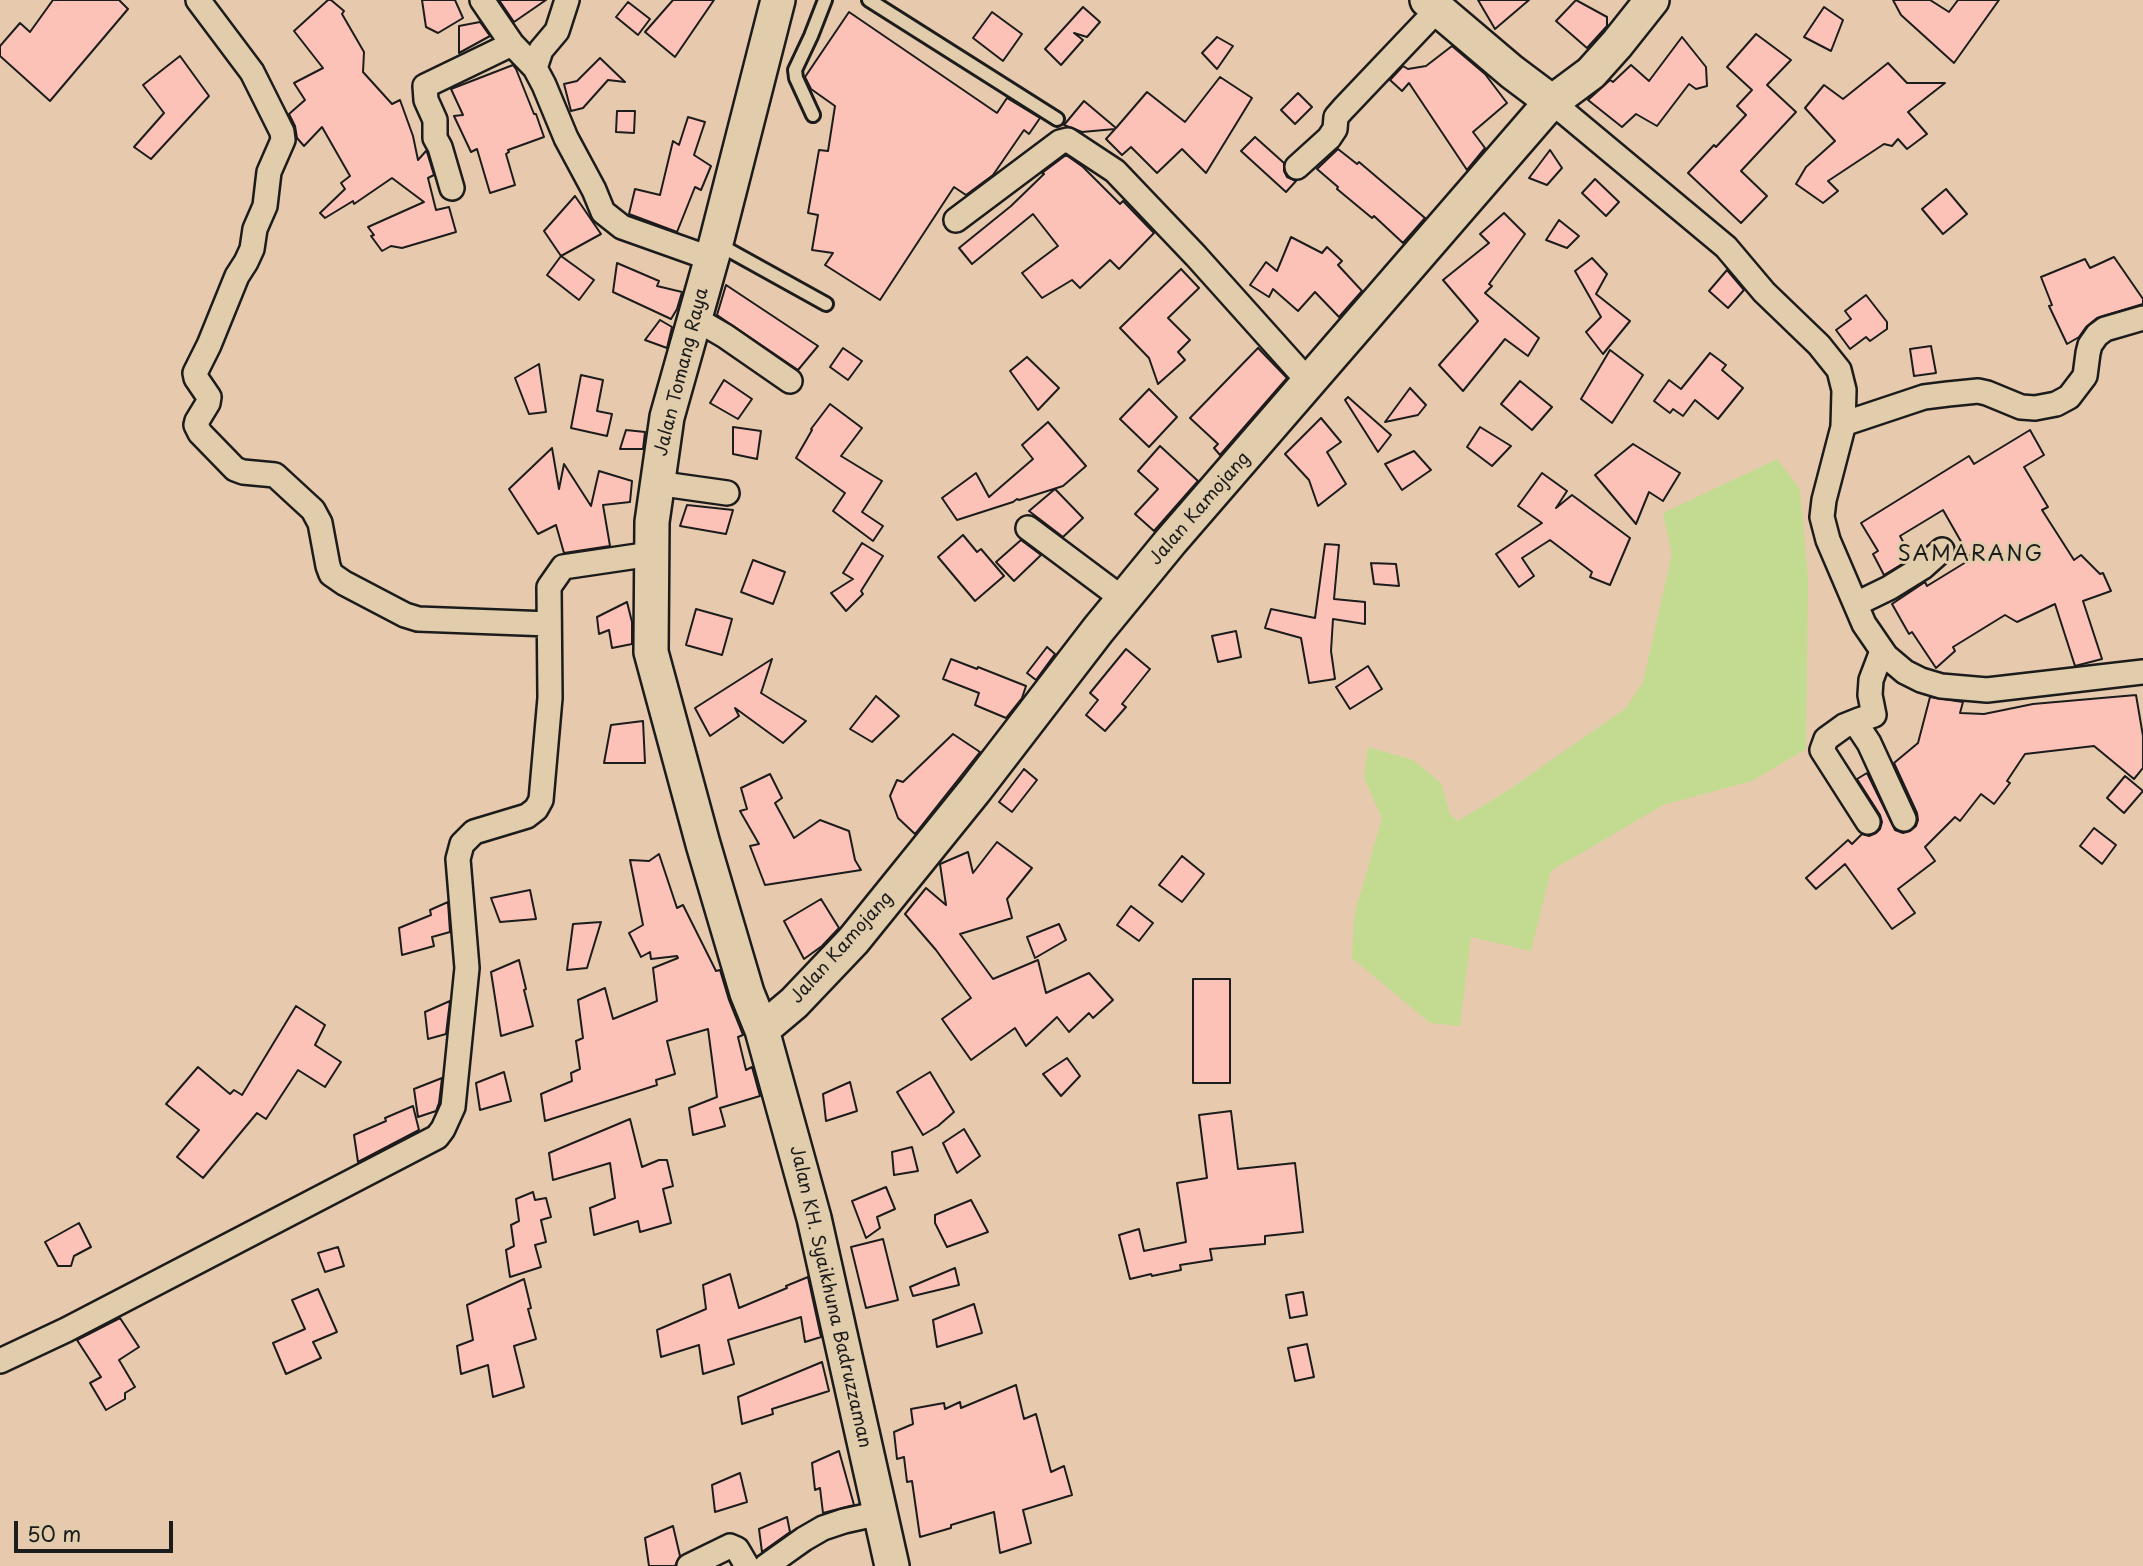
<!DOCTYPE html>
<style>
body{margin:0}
#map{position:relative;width:2143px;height:1566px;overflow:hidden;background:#e7caad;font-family:"Playpen Sans",sans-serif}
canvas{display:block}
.scale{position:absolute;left:14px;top:1521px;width:159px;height:32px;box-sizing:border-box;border:4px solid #1c1c1c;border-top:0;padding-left:9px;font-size:21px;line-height:24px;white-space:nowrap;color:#1c1c1c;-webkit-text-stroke:5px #e1ccab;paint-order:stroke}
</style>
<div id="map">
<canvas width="2143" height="1566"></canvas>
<div class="scale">50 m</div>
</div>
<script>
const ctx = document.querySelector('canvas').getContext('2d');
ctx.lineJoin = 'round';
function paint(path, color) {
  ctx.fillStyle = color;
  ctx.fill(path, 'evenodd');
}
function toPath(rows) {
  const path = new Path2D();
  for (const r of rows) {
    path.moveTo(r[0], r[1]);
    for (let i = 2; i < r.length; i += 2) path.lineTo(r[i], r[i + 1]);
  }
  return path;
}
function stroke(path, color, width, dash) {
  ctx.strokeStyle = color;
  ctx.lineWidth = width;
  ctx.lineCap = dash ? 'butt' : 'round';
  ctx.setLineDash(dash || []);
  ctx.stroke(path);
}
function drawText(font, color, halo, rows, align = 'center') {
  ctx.font = font + ' "Playpen Sans",sans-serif';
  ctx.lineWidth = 6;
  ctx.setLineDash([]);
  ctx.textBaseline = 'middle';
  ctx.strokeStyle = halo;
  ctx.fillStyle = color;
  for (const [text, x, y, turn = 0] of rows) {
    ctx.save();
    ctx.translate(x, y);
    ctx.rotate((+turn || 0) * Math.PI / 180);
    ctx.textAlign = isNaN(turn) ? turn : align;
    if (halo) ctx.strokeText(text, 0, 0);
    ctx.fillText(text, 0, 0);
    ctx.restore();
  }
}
paint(toPath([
 [1777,459,1800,489,1808,579,1806,749,1752,781,1663,805,1551,871,1531,951,1471,937,1460,1026,1430,1023,1352,958,1354,916,1382,818,1364,778,1368,747,1413,760,1441,783,1450,814,1458,821,1507,791,1626,708,1643,682,1672,554,1663,513]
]), '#c3db91');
const building = toPath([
 [53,0,119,0,128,9,50,101,0,56,0,46,20,23,30,32,53,0],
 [328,0,331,0,344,11,342,14,364,52,363,72,392,104,400,100,413,136,418,160,426,151,427,152,434,175,428,178,436,210,449,207,456,232,402,248,391,246,382,251,371,236,374,235,368,227,424,202,392,178,354,204,353,201,325,218,320,213,345,189,341,183,350,176,322,127,304,146,297,138,295,126,289,114,305,100,294,83,323,68,294,31,328,0],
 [422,0,455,0,463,18,438,33,426,27,422,0],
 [499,0,546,0,514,22,499,0],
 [673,0,714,0,675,57,645,32,673,0],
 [1478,0,1529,0,1495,29,1478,0],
 [1576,0,1607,17,1607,26,1587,48,1556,21,1576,0],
 [1893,0,1930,0,1949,12,1958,0,1999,0,1954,63,1901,15,1893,0],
 [628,2,650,19,638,35,616,17,628,2],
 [1083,7,1100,22,1087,37,1074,33,1083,40,1061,65,1045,49,1083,7],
 [1824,7,1843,20,1831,51,1804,37,1824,7],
 [849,12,997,113,1007,98,1040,118,1029,134,1024,130,993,175,966,195,954,187,880,300,825,265,833,253,812,250,818,215,808,213,819,150,828,151,835,106,811,89,805,77,849,12],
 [992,12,1022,34,1003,61,973,38,992,12],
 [480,22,490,36,459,53,459,26,480,22],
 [1756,34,1791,60,1767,85,1796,112,1741,171,1767,196,1741,223,1688,173,1714,145,1716,147,1746,115,1737,106,1752,90,1727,67,1756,34],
 [1217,37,1233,46,1217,69,1202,53,1217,37],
 [1682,37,1706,67,1707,86,1696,89,1689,84,1657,126,1636,114,1622,127,1588,100,1610,80,1613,82,1631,65,1649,81,1682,37],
 [1452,46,1485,74,1507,103,1473,132,1485,148,1467,170,1409,83,1402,91,1390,80,1403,66,1408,69,1426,66,1452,46],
 [180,56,209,96,151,159,134,147,164,113,143,85,180,56],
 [600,58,625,82,608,80,583,108,571,111,564,84,577,81,600,58],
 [1888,63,1907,83,1945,83,1908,112,1927,134,1907,149,1898,139,1892,146,1884,144,1828,181,1838,191,1823,203,1796,184,1806,167,1835,141,1805,108,1824,85,1843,99,1888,63],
 [513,65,516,69,534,114,536,114,544,137,508,150,509,152,506,154,515,185,490,193,477,149,471,152,454,116,463,115,451,89,513,65],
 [1220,77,1252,98,1206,173,1182,149,1157,173,1131,147,1122,155,1106,139,1115,129,1082,132,1064,125,1084,101,1116,128,1147,92,1185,122,1220,77],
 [1298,93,1312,107,1295,124,1281,110,1298,93],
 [617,111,635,111,634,133,616,132,617,111],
 [688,117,705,122,694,155,711,166,701,190,695,187,677,232,629,214,635,189,660,195,673,141,679,145,688,117],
 [1255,137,1284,163,1284,171,1287,177,1296,181,1286,192,1241,151,1255,137],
 [1338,149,1357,164,1359,162,1425,218,1403,243,1374,216,1372,218,1337,189,1338,187,1317,169,1338,149],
 [1550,150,1562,168,1547,185,1529,178,1550,150],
 [1066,155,1083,167,1120,204,1123,201,1154,233,1119,269,1110,260,1080,288,1072,280,1042,298,1022,273,1058,246,1033,214,972,264,959,248,1011,206,1044,174,1042,173,1066,155],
 [1595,179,1619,202,1606,216,1582,193,1595,179],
 [1946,189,1967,214,1943,234,1922,209,1946,189],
 [575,196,601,234,561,256,544,231,575,196],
 [1504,213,1525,234,1489,284,1492,286,1485,293,1539,338,1528,356,1505,339,1463,391,1439,365,1478,321,1443,280,1489,243,1480,234,1504,213],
 [1559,220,1579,236,1567,248,1546,240,1559,220],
 [1291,237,1322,253,1327,247,1342,261,1338,265,1362,291,1339,317,1315,292,1298,311,1273,289,1269,297,1250,285,1266,262,1277,271,1291,237],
 [561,256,594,280,579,300,547,275,561,256],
 [2114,257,2143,299,2143,304,2097,318,2086,327,2079,337,2067,344,2049,306,2052,305,2041,277,2085,259,2090,268,2114,257],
 [1592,258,1607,274,1596,294,1630,321,1603,354,1586,332,1601,317,1575,271,1592,258],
 [617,263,659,281,657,286,682,292,677,309,671,319,613,292,617,263],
 [1181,269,1199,288,1168,318,1190,340,1178,352,1185,360,1158,384,1149,358,1120,328,1181,269],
 [1727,270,1744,290,1728,308,1709,291,1727,270],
 [726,285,818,346,798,370,717,315,726,285],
 [1866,295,1887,322,1887,329,1870,341,1866,337,1850,349,1836,330,1851,319,1845,311,1866,295],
 [660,320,672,327,667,348,645,340,660,320],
 [1931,346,1936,373,1914,376,1910,349,1931,346],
 [843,348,862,361,848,380,830,367,843,348],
 [1258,348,1287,378,1220,455,1214,448,1218,444,1190,418,1258,348],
 [1610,350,1643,375,1612,423,1581,399,1610,350],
 [1710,353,1726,365,1722,370,1743,388,1718,419,1695,400,1683,416,1673,409,1670,413,1654,401,1669,380,1681,389,1710,353],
 [1027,357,1059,388,1038,410,1010,371,1027,357],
 [539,364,546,412,529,414,515,378,539,364],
 [581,375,603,380,597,411,612,414,607,436,571,428,581,375],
 [724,380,752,399,738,419,710,403,724,380],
 [1520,381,1552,407,1532,430,1501,404,1520,381],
 [1410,388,1426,405,1418,415,1385,422,1410,388],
 [1149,389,1177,417,1149,447,1120,419,1149,389],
 [1348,397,1391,435,1378,452,1345,400,1348,397],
 [830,404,862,428,841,456,882,481,862,512,883,526,873,541,833,511,845,493,796,458,812,430,811,429,830,404],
 [1321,418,1341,442,1327,452,1346,484,1318,506,1309,480,1285,454,1321,418],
 [1048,422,1086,466,1063,486,1019,500,1017,499,1013,502,957,520,942,498,976,473,989,497,1033,459,1022,445,1048,422],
 [733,427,761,431,757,459,733,454,733,427],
 [1480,427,1511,446,1492,466,1467,447,1480,427],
 [626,430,645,432,643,449,620,449,626,430],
 [2030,430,2044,455,2024,467,2048,507,2042,510,2074,560,2081,555,2100,574,2103,573,2111,591,2083,601,2102,659,2075,666,2055,604,2017,622,2005,615,1953,647,1955,651,1936,668,1912,632,1909,634,1892,604,1925,582,1927,586,1971,559,1943,510,1900,536,1912,558,1884,575,1873,554,1878,551,1861,523,1969,456,1974,464,2030,430],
 [1633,444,1680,473,1663,501,1649,492,1636,524,1595,475,1633,444],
 [1160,446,1198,481,1154,531,1135,514,1158,489,1138,471,1160,446],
 [552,448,559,489,564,464,591,506,599,471,632,481,630,502,603,505,610,546,564,553,556,525,538,534,509,489,552,448],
 [1414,451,1431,470,1402,490,1385,464,1414,451],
 [1542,473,1567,491,1556,508,1572,495,1630,538,1610,585,1590,577,1592,572,1550,540,1522,558,1534,576,1519,587,1496,554,1542,523,1518,506,1542,473],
 [1055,489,1083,518,1063,537,1029,511,1055,489],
 [687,505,733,510,726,534,680,526,687,505],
 [963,535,977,552,981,549,1004,576,975,601,938,557,963,535],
 [1021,540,1041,555,1014,581,996,562,1021,540],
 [862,543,883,556,861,591,863,594,846,611,831,593,853,579,843,573,862,543],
 [1325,544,1339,545,1334,599,1365,602,1365,624,1333,619,1331,651,1335,679,1309,683,1301,638,1265,628,1271,609,1315,618,1325,544],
 [753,560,785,572,773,604,741,592,753,560],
 [1371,563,1396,564,1399,586,1374,584,1371,563],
 [627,602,632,622,632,644,612,648,609,630,599,634,597,617,627,602],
 [696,609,732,619,722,655,686,645,696,609],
 [1236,631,1241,657,1218,662,1212,636,1236,631],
 [1047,647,1055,654,1036,680,1027,673,1047,647],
 [1126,649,1150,669,1122,704,1126,707,1105,731,1086,715,1098,700,1090,693,1126,649],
 [772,659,761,693,806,721,783,743,735,708,739,716,710,736,695,708,772,659],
 [951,659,977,669,978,667,1026,686,1022,698,1006,718,975,705,979,693,943,679,951,659],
 [1368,666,1382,689,1350,709,1336,687,1368,666],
 [2136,695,2143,736,2143,768,2134,779,2094,746,2025,754,2007,781,2010,783,1994,804,1981,794,1960,821,1955,817,1925,847,1935,861,1898,889,1915,913,1892,929,1845,864,1816,889,1806,878,1848,840,1852,844,1862,834,1869,836,1876,833,1880,829,1882,822,1880,815,1857,779,1867,773,1895,830,1903,833,1910,831,1916,826,1918,820,1917,813,1894,763,1918,743,1930,697,1963,702,1960,713,1984,714,2033,704,2136,695],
 [876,696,899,716,872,742,850,729,876,696],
 [643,721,645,763,604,763,611,725,643,721],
 [953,734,980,752,915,834,898,818,890,796,897,780,903,782,953,734],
 [1024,769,1037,780,1012,812,999,802,1024,769],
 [770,774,782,798,775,803,794,838,820,820,849,831,855,860,861,870,765,885,750,846,759,844,740,811,747,809,741,788,770,774],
 [2125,776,2143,791,2124,813,2107,798,2125,776],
 [2094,828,2116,845,2102,864,2080,846,2094,828],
 [997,842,1032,868,1007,899,1012,918,960,934,993,979,1038,960,1046,993,1089,973,1113,1000,1093,1018,1089,1013,1069,1032,1057,1017,1026,1046,1015,1028,971,1060,942,1019,971,998,936,950,905,914,926,888,946,905,940,864,968,852,973,873,997,842],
 [659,854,677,908,683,905,716,971,720,970,729,1000,743,1035,738,1037,746,1070,752,1067,760,1096,720,1108,725,1126,693,1135,689,1108,717,1097,708,1029,667,1041,675,1074,656,1080,657,1085,545,1121,541,1094,572,1081,571,1073,580,1069,576,1041,583,1038,578,1000,605,988,613,1019,657,1001,653,968,678,958,677,956,651,959,650,952,641,957,629,933,643,925,630,860,649,861,659,854],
 [1182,856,1204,874,1182,902,1159,885,1182,856],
 [530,890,536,919,500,922,491,898,530,890],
 [821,899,839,928,822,946,804,959,784,921,821,899],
 [448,902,450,932,432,937,434,946,402,955,399,928,431,915,430,910,448,902],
 [1131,906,1153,923,1139,941,1117,925,1131,906],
 [601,922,587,968,567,970,573,924,601,922],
 [1059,924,1066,940,1035,958,1027,937,1059,924],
 [519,960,526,989,524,990,533,1026,501,1036,491,972,519,960],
 [1193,979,1230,979,1230,1083,1193,1083,1193,979],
 [450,1001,446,1034,428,1039,425,1012,450,1001],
 [296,1006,325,1025,315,1045,341,1062,325,1087,298,1070,266,1119,257,1113,203,1178,177,1157,199,1130,166,1104,198,1067,230,1094,234,1090,242,1095,296,1006],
 [1067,1058,1080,1076,1061,1096,1043,1074,1067,1058],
 [504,1072,511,1101,480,1110,476,1083,504,1072],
 [930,1072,954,1112,938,1126,923,1135,897,1092,930,1072],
 [442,1078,439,1103,436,1111,418,1117,414,1089,442,1078],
 [850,1082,857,1111,826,1121,823,1094,850,1082],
 [413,1106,419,1130,358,1162,354,1135,386,1121,385,1118,413,1106],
 [1231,1111,1238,1169,1295,1163,1303,1232,1265,1236,1265,1244,1210,1249,1212,1260,1180,1265,1181,1270,1152,1276,1151,1274,1130,1279,1119,1235,1139,1229,1144,1251,1186,1242,1177,1183,1207,1178,1199,1115,1231,1111],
 [630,1119,642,1167,659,1160,667,1160,673,1186,663,1189,671,1223,640,1232,638,1221,594,1235,590,1208,615,1198,610,1163,553,1180,549,1153,630,1119],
 [964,1129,980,1156,957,1173,943,1143,964,1129],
 [912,1147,918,1171,894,1175,892,1152,912,1147],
 [886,1187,895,1209,877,1217,880,1228,866,1238,852,1201,886,1187],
 [533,1192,535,1200,546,1198,551,1217,541,1220,546,1242,535,1245,541,1267,510,1277,506,1250,514,1246,511,1225,519,1221,516,1199,533,1192],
 [971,1200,988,1232,947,1247,935,1223,935,1215,971,1200],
 [79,1223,91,1247,74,1256,71,1266,58,1266,45,1242,79,1223],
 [883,1239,898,1300,866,1308,851,1247,883,1239],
 [338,1247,344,1266,325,1272,318,1253,338,1247],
 [955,1268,959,1285,913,1296,910,1287,955,1268],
 [730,1274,739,1308,787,1288,786,1286,808,1277,821,1337,805,1342,801,1317,728,1340,734,1364,703,1374,699,1345,661,1357,657,1330,706,1309,703,1285,730,1274],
 [524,1279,531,1308,528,1309,536,1339,514,1346,524,1387,493,1397,488,1365,461,1374,457,1346,473,1340,467,1305,524,1279],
 [318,1289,337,1332,313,1342,321,1358,286,1374,273,1343,305,1329,292,1300,318,1289],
 [1303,1292,1307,1315,1290,1318,1286,1295,1303,1292],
 [974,1304,982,1333,937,1347,933,1320,974,1304],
 [120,1318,139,1347,119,1360,135,1387,125,1393,125,1399,106,1410,90,1383,101,1377,77,1340,120,1318],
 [1307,1344,1314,1377,1295,1381,1288,1348,1307,1344],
 [822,1362,829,1391,772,1409,773,1414,742,1424,738,1397,822,1362],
 [1016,1385,1024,1419,1036,1414,1051,1472,1064,1466,1072,1495,1023,1510,1031,1543,1000,1553,994,1512,951,1525,951,1528,920,1537,912,1481,907,1482,904,1457,897,1459,894,1432,913,1424,911,1409,944,1403,945,1409,960,1402,961,1408,1016,1385],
 [839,1451,854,1505,823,1513,820,1488,815,1490,812,1463,839,1451],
 [740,1473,747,1502,715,1512,712,1485,740,1473],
 [787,1517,790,1532,762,1552,759,1529,787,1517],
 [673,1526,680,1556,675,1566,649,1566,645,1538,673,1526]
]);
paint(building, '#fdc2b7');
stroke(building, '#1c1c1c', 2);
const lane = toPath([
 [869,0,1057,119],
 [813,115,796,78,795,70,811,36,825,0],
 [716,243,826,304]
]);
const street = toPath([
 [198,0,252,72,282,132,283,140,269,172,265,206,255,229,252,249,246,262,237,276,209,345,195,373,196,378,209,397,208,403,197,421,196,425,200,433,235,469,243,472,275,475,313,510,320,523,328,566,331,574,344,583,405,615,418,619,549,624],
 [482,0,512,44,535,68,544,85,566,138,594,190,603,212,622,227,712,259],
 [535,68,541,50,557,31,567,0],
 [1552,102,1726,247,1764,292,1819,345,1839,370,1844,390,1843,427,1824,500,1822,517,1828,540,1864,624,1886,656,1905,672,1921,680,1941,686,1987,690,2143,672],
 [1297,167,1329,138,1335,129,1336,117,1343,109,1438,9],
 [452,188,440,147,435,138,435,120,426,100,425,86,512,44],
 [956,220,1060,142,1068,140,1115,171,1196,256,1309,382],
 [694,318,725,336,790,381],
 [1843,424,1924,397,1948,394,1978,391,1987,393,2021,407,2035,408,2056,404,2069,397,2085,376,2088,353,2090,345,2097,335,2105,329,2143,318],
 [656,483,727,493],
 [1028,528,1123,599],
 [1856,604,1889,588,1923,567,1942,550],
 [1882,651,1871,680,1870,695,1874,715,1859,720,1857,725,1869,743,1904,819],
 [1859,720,1844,726,1826,739,1822,750,1868,822],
 [0,1361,66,1330,437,1137,443,1129,453,1107,454,1097,467,968,458,859,462,844,474,832,527,816,536,809,541,800,550,698,549,587,563,567,651,554],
 [689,1566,730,1546,737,1549,747,1566],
 [766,1566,804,1539,823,1528,844,1521,880,1513]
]);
const secondary = toPath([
 [778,0,716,243,667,417,652,522,651,652,703,844,747,993,762,1030,814,1218,892,1566],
 [1427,0,1512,72,1552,102],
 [762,1030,794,1003,853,941,975,790,1098,630,1171,541,1544,110,1552,102,1591,73,1617,44,1652,0]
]);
stroke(lane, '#1c1c1c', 18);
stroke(street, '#1c1c1c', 28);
stroke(secondary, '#1c1c1c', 38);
stroke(lane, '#e1ccab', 12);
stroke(street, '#e1ccab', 23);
stroke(secondary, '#e1ccab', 33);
drawText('18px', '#1c1c1c', '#e1ccab', [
 ["Jalan Tomang Raya",682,372,-76],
 ["Jalan Kamojang",1200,509,-49],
 ["Jalan Kamojang",842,948,-48],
 ["Jalan KH. Syaikhuna Badruzzaman",830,1297,77]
]);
ctx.letterSpacing = '2px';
drawText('21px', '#1c1c1c', '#e1ccab', [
 ["SAMARANG",1971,555]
]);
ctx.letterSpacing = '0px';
</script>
